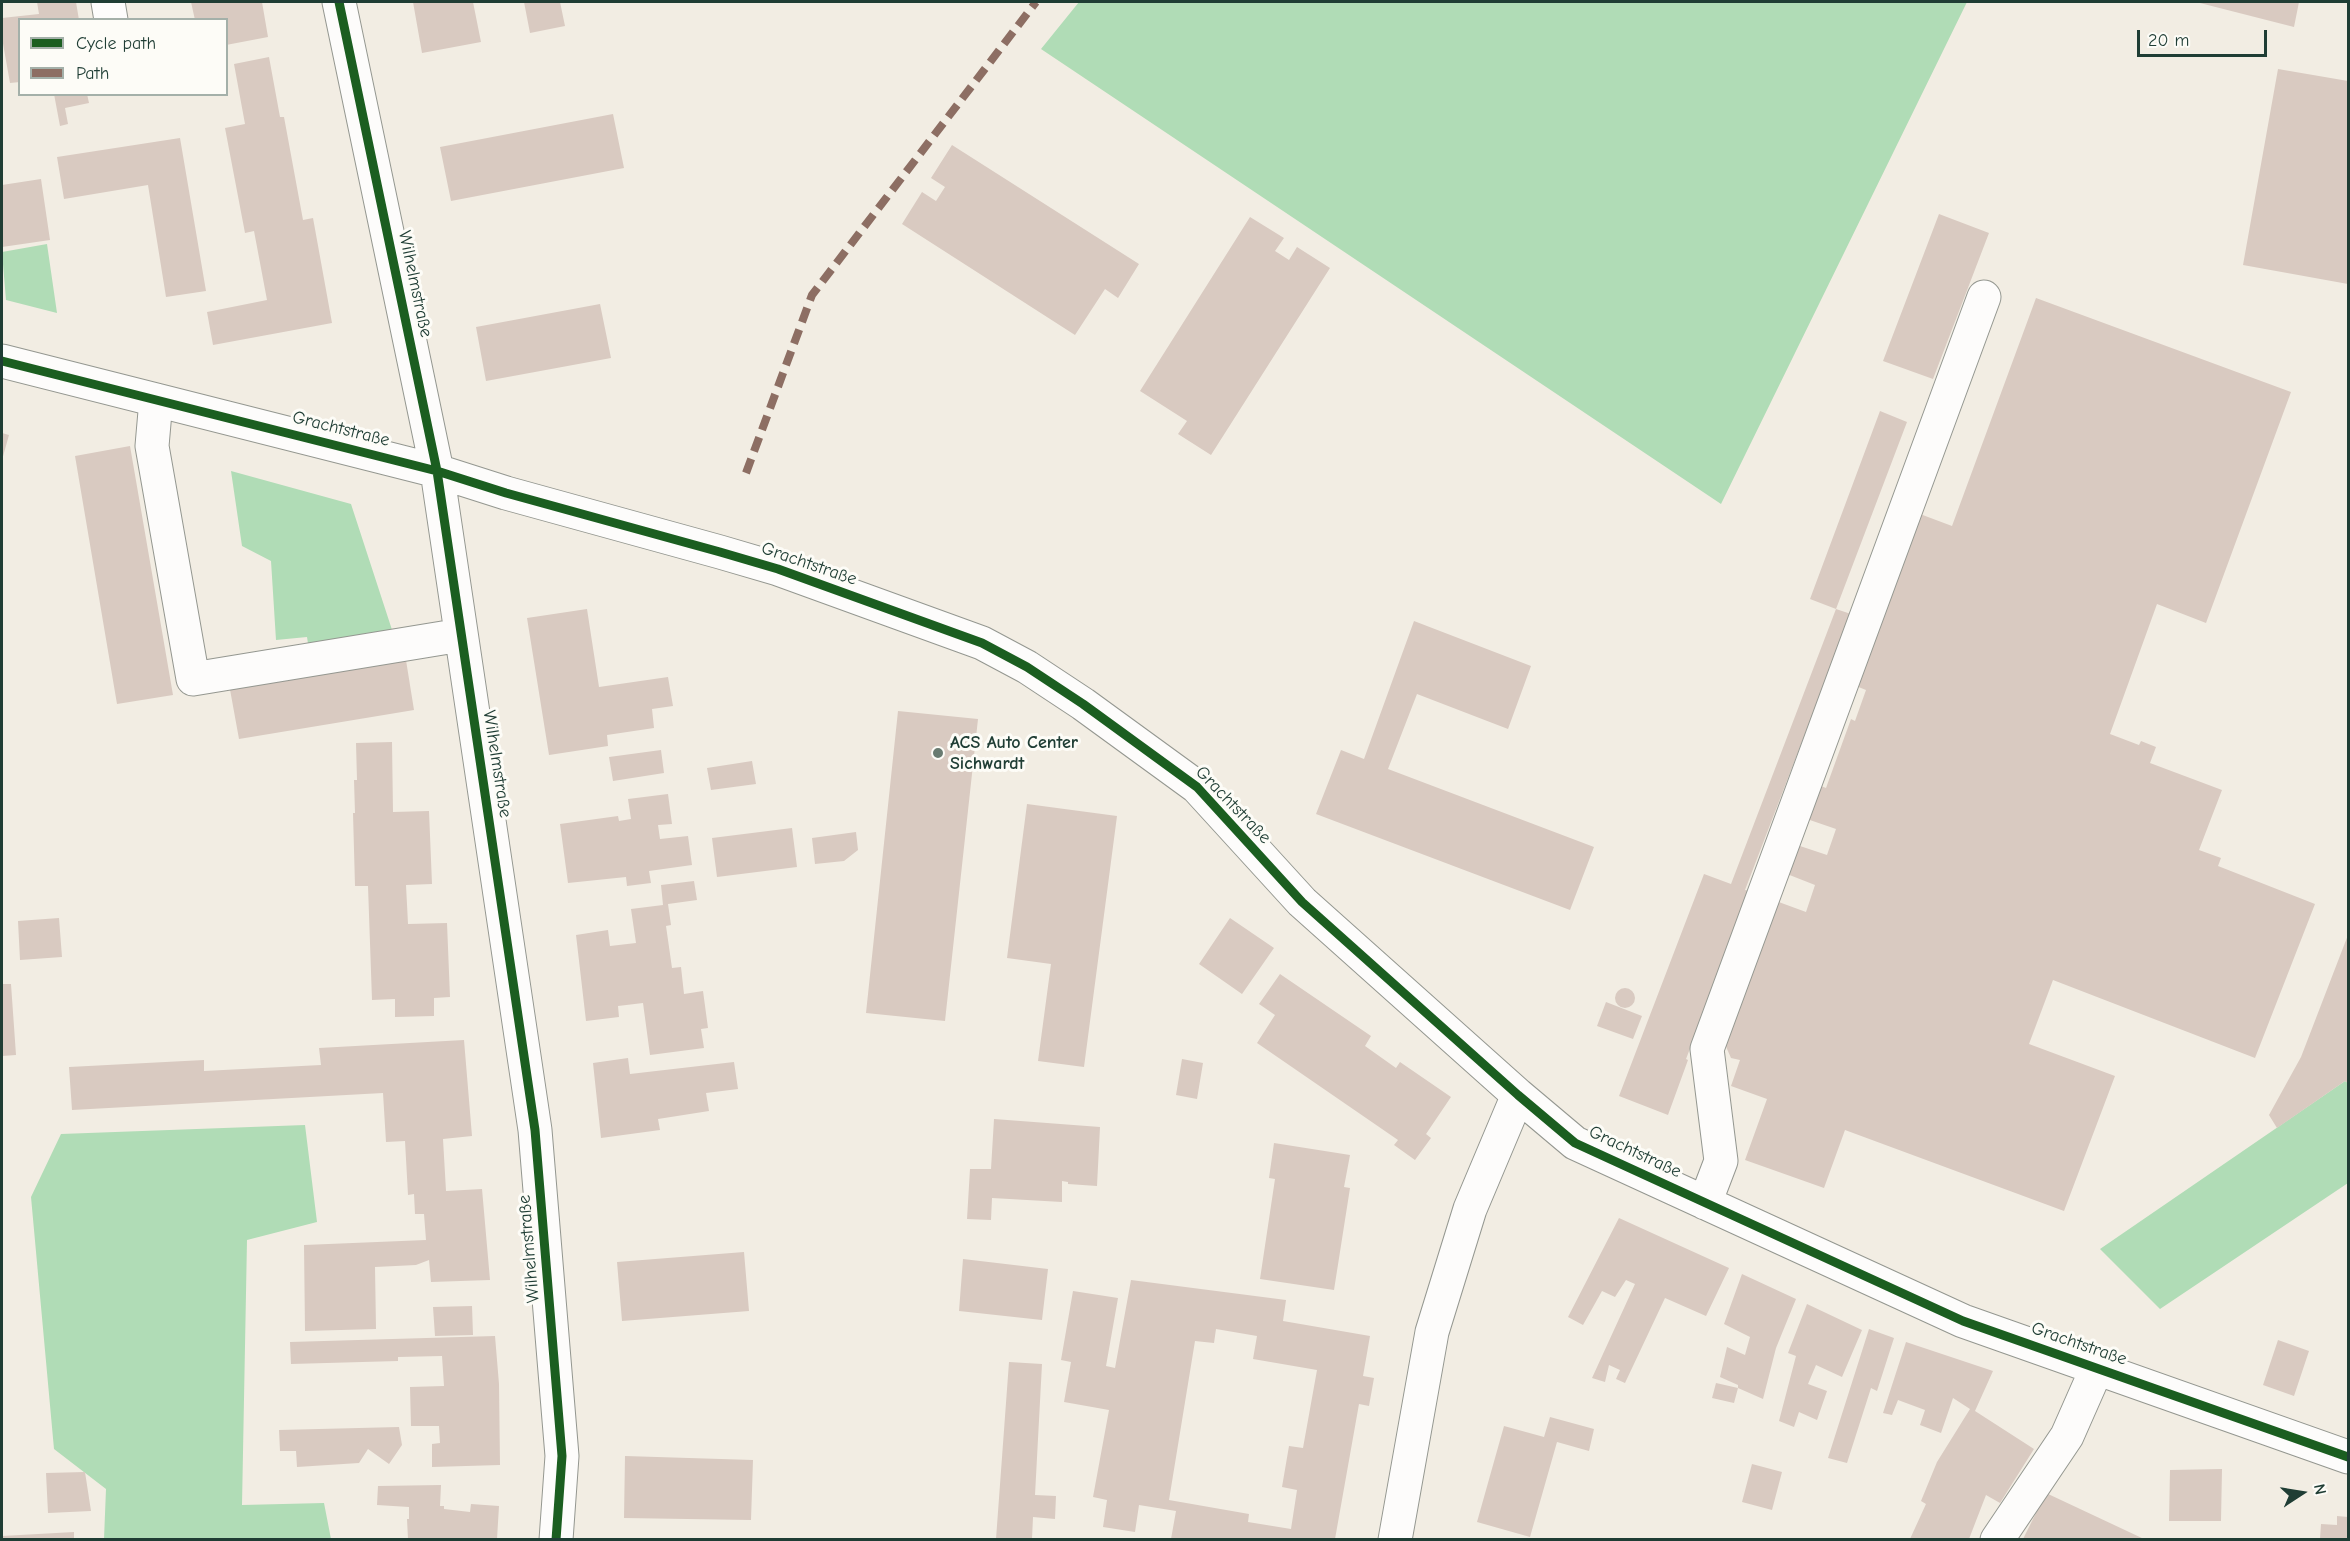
<!DOCTYPE html>
<meta charset="utf-8">
<style>
body{margin:0}
#map{position:relative;width:2350px;height:1541px;overflow:hidden;background:#f2ede3;font-family:"Comic Neue",sans-serif}
canvas{display:block}
.frame{position:absolute;inset:0;border:3px solid #1f3d34;pointer-events:none}
.legend{position:absolute;left:18px;top:18px;width:210px;height:78px;box-sizing:border-box;background:#fdfcf7;border:2px solid #a4b0a9;margin:0;padding:8px 10px;list-style:none;font-size:18px;color:#1f3d34}
.legend li{display:flex;align-items:center;gap:12px;height:30px}
.legend b{width:30px;border:2px solid #a4b0a9}
.north{position:absolute;left:2272px;top:1463px;width:60px;height:60px;-webkit-text-stroke:4px #fdfcf7;paint-order:stroke;rotate:78deg;font-size:16px;font-weight:700;line-height:24px;text-align:center;color:#1f3d34}
.north::after{content:'';display:block;margin:auto;width:21px;height:27px;background:#1f3d34;clip-path:polygon(50% 0,100% 100%,50% 72%,0 100%)}
.scale{position:absolute;left:2137px;top:30px;width:130px;height:27px;box-sizing:border-box;border:3px solid #1f3d34;border-top:0;padding-left:8px;font-size:18px;line-height:21px;white-space:nowrap;color:#1f3d34;-webkit-text-stroke:4px #fdfcf7;paint-order:stroke}
</style>
<div id="map">
<canvas width="2350" height="1541"></canvas>
<div class="frame"></div>
<ul class="legend">
<li><b style="height:8px;background:#1b5e20"></b>Cycle path</li>
<li><b style="height:8px;background:#8d6e63"></b>Path</li>
</ul>
<div class="north">N</div>
<div class="scale">20 m</div>
</div>
<script>
const ctx = document.querySelector('canvas').getContext('2d');
ctx.lineJoin = 'round';
function paint(path, color) {
  ctx.fillStyle = color;
  ctx.fill(path, 'evenodd');
}
function toPath(rows) {
  const path = new Path2D();
  for (const r of rows) {
    if (r.length === 3) {
      path.moveTo(r[0] + r[2], r[1]);
      path.arc(r[0], r[1], r[2], 0, 2 * Math.PI);
      continue;
    }
    path.moveTo(r[0], r[1]);
    for (let i = 2; i < r.length; i += 2) path.lineTo(r[i], r[i + 1]);
  }
  return path;
}
function stroke(path, color, width, dash) {
  ctx.strokeStyle = color;
  ctx.lineWidth = width;
  ctx.lineCap = dash ? 'butt' : 'round';
  ctx.setLineDash(dash || []);
  ctx.stroke(path);
}
function drawText(font, color, halo, rows, align = 'center') {
  ctx.font = font + ' "Comic Neue",sans-serif';
  ctx.lineWidth = 6;
  ctx.setLineDash([]);
  ctx.textBaseline = 'middle';
  ctx.strokeStyle = halo;
  ctx.fillStyle = color;
  for (const [text, x, y, turn = 0] of rows) {
    ctx.save();
    ctx.translate(x, y);
    ctx.rotate((+turn || 0) * Math.PI / 180);
    ctx.textAlign = isNaN(turn) ? turn : align;
    if (halo) ctx.strokeText(text, 0, 0);
    ctx.fillText(text, 0, 0);
    ctx.restore();
  }
}
paint(toPath([
 [1079,2,1967,2,1721,504,1041,49],
 [47,244,57,313,6,300,2,252],
 [231,471,351,504,394,636,309,650,307,637,276,640,271,561,242,546],
 [2345,1081,2348,1083,2348,1183,2160,1309,2100,1249],
 [305,1125,317,1222,247,1240,242,1505,324,1503,331,1539,104,1539,106,1489,54,1449,31,1197,61,1134]
]), '#b0dcb6');
paint(toPath([
 [37,2,76,2,79,20,20,20,20,82,10,83,2,38,2,18,39,14],
 [191,2,262,2,268,37,226,45,226,20,195,20],
 [413,2,473,2,481,42,422,53],
 [524,2,560,2,565,26,530,33],
 [2196,2,2299,2,2294,27],
 [269,57,280,117,284,117,303,220,313,218,332,323,213,345,207,312,267,300,254,231,245,233,225,128,245,124,234,64],
 [2278,69,2348,81,2348,284,2243,265],
 [54,94,87,94,89,103,65,108,68,124,60,126],
 [613,114,624,168,451,201,440,147],
 [180,138,206,291,166,297,148,185,64,199,57,157],
 [952,145,1139,264,1118,298,1105,289,1075,335,902,224,922,192,936,201,945,187,931,178],
 [41,179,50,240,2,247,2,185],
 [1939,214,1989,233,1933,379,1883,361],
 [1250,217,1284,238,1275,251,1289,260,1297,247,1330,268,1211,455,1178,434,1187,421,1140,391],
 [2036,298,2291,392,2206,623,2157,604,2110,734,2139,745,2141,741,2156,747,2150,763,2222,790,2199,850,2221,858,2218,866,2315,904,2255,1058,2053,980,2029,1044,2115,1076,2064,1211,1845,1130,1824,1188,1745,1160,1767,1099,1731,1086,1740,1060,1731,1058,1724,1042,1776,901,1806,912,1815,885,1787,874,1797,845,1827,855,1836,829,1804,818,1816,784,1826,788,1851,719,1855,721,1866,690,1856,686,1920,514,1952,526],
 [600,304,611,358,486,381,476,327],
 [1880,411,1907,422,1836,609,1810,599],
 [2,433,9,435,2,460],
 [130,446,173,695,117,704,75,456],
 [587,609,599,687,668,677,673,706,652,709,654,728,607,735,608,746,549,755,527,618],
 [1836,609,1851,614,1745,890,1750,891,1686,1059,1688,1060,1668,1115,1619,1096,1704,874,1731,884],
 [1414,621,1531,666,1508,729,1417,694,1388,769,1594,847,1570,910,1316,814,1341,750,1364,759],
 [405,654,414,710,239,739,229,684],
 [898,711,978,719,945,1021,866,1013],
 [392,742,393,812,429,811,432,884,406,885,408,924,447,923,450,997,434,998,434,1016,395,1017,395,999,372,1000,368,886,355,886,353,813,355,813,354,780,357,780,356,743],
 [661,750,664,773,613,781,609,757],
 [752,761,756,784,711,790,707,768],
 [668,794,672,824,658,825,660,839,688,836,692,865,649,871,651,883,627,886,626,877,568,883,560,824,618,816,619,821,631,819,628,799],
 [1027,804,1117,816,1084,1067,1038,1061,1051,964,1007,958],
 [792,828,797,867,717,877,712,838],
 [856,832,858,850,844,861,815,864,812,838],
 [694,881,697,900,668,904,671,925,666,926,672,968,681,967,684,994,703,991,708,1028,701,1029,704,1048,650,1055,643,1003,618,1006,619,1017,586,1021,576,935,608,930,610,946,636,943,631,909,663,905,661,885],
 [59,918,62,957,20,960,18,921],
 [1230,918,1274,948,1242,994,1199,964],
 [2348,935,2348,1083,2345,1081,2277,1128,2269,1115,2301,1057],
 [1280,974,1371,1036,1365,1046,1396,1068,1400,1062,1451,1097,1426,1134,1431,1138,1415,1160,1394,1145,1398,1140,1257,1043,1275,1015,1259,1004],
 [2,984,11,984,16,1055,2,1056],
 [1625,998,10],
 [1606,1002,1642,1016,1633,1039,1597,1026],
 [464,1040,472,1136,443,1139,446,1191,482,1189,490,1280,431,1282,429,1260,416,1265,375,1267,376,1329,305,1331,304,1245,426,1240,424,1214,415,1214,414,1194,408,1195,405,1141,386,1142,383,1093,72,1110,69,1067,204,1060,204,1071,321,1065,319,1048],
 [628,1058,630,1074,734,1062,738,1089,706,1093,709,1111,658,1119,660,1130,601,1138,593,1063],
 [1182,1059,1203,1063,1197,1099,1176,1095],
 [994,1119,1100,1127,1097,1186,1068,1184,1068,1182,1062,1181,1062,1202,992,1198,991,1220,967,1219,970,1169,991,1169],
 [1274,1143,1350,1155,1344,1187,1350,1188,1334,1290,1260,1279,1275,1179,1269,1178],
 [1619,1218,1729,1268,1706,1316,1665,1298,1625,1383,1616,1379,1620,1370,1609,1365,1605,1382,1592,1378,1635,1284,1626,1280,1615,1297,1602,1291,1583,1325,1568,1317],
 [744,1252,749,1311,622,1321,617,1262],
 [963,1259,1048,1269,1042,1320,959,1311],
 [1742,1274,1796,1299,1776,1348,1763,1399,1738,1388,1738,1385,1720,1377,1727,1347,1745,1355,1750,1337,1724,1324],
 [1131,1280,1286,1300,1283,1321,1370,1336,1363,1376,1374,1378,1369,1406,1359,1404,1335,1539,1171,1539,1176,1511,1139,1505,1135,1532,1103,1527,1107,1500,1093,1497,1109,1410,1064,1402,1071,1362,1061,1360,1073,1291,1118,1298,1106,1366,1115,1368],
 [1216,1329,1257,1336,1253,1359,1317,1370,1303,1448,1289,1446,1282,1487,1297,1490,1291,1529,1248,1522,1249,1514,1169,1500,1195,1341,1214,1343],
 [1807,1304,1862,1330,1842,1377,1816,1365,1808,1384,1827,1391,1817,1420,1799,1412,1794,1427,1779,1421,1796,1356,1788,1353],
 [472,1306,473,1335,435,1336,433,1307],
 [1869,1329,1894,1338,1877,1391,1871,1388,1847,1463,1828,1458],
 [495,1336,499,1384,500,1465,432,1467,432,1444,440,1443,439,1426,411,1426,410,1387,444,1386,442,1356,398,1357,398,1361,291,1364,290,1342],
 [2278,1340,2309,1351,2294,1396,2263,1385],
 [1906,1342,1993,1371,1975,1411,2034,1449,2000,1503,1986,1495,1969,1539,1910,1539,1926,1504,1921,1501,1937,1462,1970,1409,1953,1398,1941,1433,1920,1425,1925,1410,1898,1400,1892,1415,1883,1413],
 [1009,1362,1042,1364,1035,1495,1056,1496,1055,1519,1033,1517,1032,1539,996,1539],
 [1716,1383,1738,1388,1734,1403,1712,1398],
 [1550,1417,1594,1429,1589,1451,1557,1442,1530,1537,1477,1522,1504,1426,1544,1437],
 [399,1427,402,1445,389,1464,368,1449,359,1463,297,1467,296,1451,280,1451,279,1430],
 [625,1456,753,1460,751,1520,624,1518],
 [1752,1464,1782,1472,1772,1510,1742,1502],
 [2222,1469,2221,1521,2169,1521,2170,1470],
 [85,1472,91,1511,48,1513,46,1473],
 [441,1485,440,1506,444,1506,444,1509,470,1512,471,1504,499,1506,497,1539,408,1539,407,1519,409,1519,409,1507,377,1505,378,1486],
 [2046,1493,2144,1539,2023,1539],
 [2337,1516,2348,1517,2348,1539,2320,1539,2321,1524,2337,1525],
 [74,1532,74,1539,2,1539,2,1536]
]), '#d9cac1');
const minor = toPath([
 [108,2,111,20],
 [339,2,437,471,535,1130,562,1456,556,1540],
 [2,361,437,471,506,493,720,552,778,569,982,643,1027,667,1083,704,1197,787,1302,902,1518,1095,1575,1143,1963,1321,2348,1457],
 [156,400,152,446,193,679,461,635],
 [1705,1203,1721,1161,1707,1049,1984,297],
 [1395,1540,1432,1332,1470,1209,1518,1095],
 [1997,1540,2067,1436,2097,1368]
]);
stroke(minor, '#949790', 35);
stroke(minor, '#fdfcfb', 33);
stroke(toPath([
 [746,473,812,295,1036,2]
]), '#8d6e63', 8, [15, 8]);
stroke(toPath([
 [339,2,437,471,535,1130,562,1456,556,1540],
 [2,361,437,471,506,493,720,552,778,569,982,643,1027,667,1083,704,1197,787,1302,902,1518,1095,1575,1143,1963,1321,2348,1457]
]), '#1b5e20', 9);
for (const [x, y, r, color] of [
 [938,753,6,"#697b71"]
]) {
  const dot = new Path2D();
  dot.arc(x, y, r, 0, 2 * Math.PI);
  ctx.fillStyle = color;
  ctx.fill(dot);
  stroke(dot, '#fdfcf7', 2);
}
drawText('18px', '#1f3d34', '#fdfcf7', [
 ["Wilhelmstraße",415,284,78],
 ["Grachtstraße",341,429,14],
 ["Grachtstraße",809,564,19],
 ["Wilhelmstraße",497,764,81],
 ["Grachtstraße",1233,805,46],
 ["Grachtstraße",1635,1152,25],
 ["Wilhelmstraße",529,1249,-95],
 ["Grachtstraße",2079,1344,19]
]);
drawText('bold 18px', '#1f3d34', '#fdfcf7', [
 ["ACS Auto Center",950,743],
 ["Sichwardt",950,764]
], 'left');
</script>
